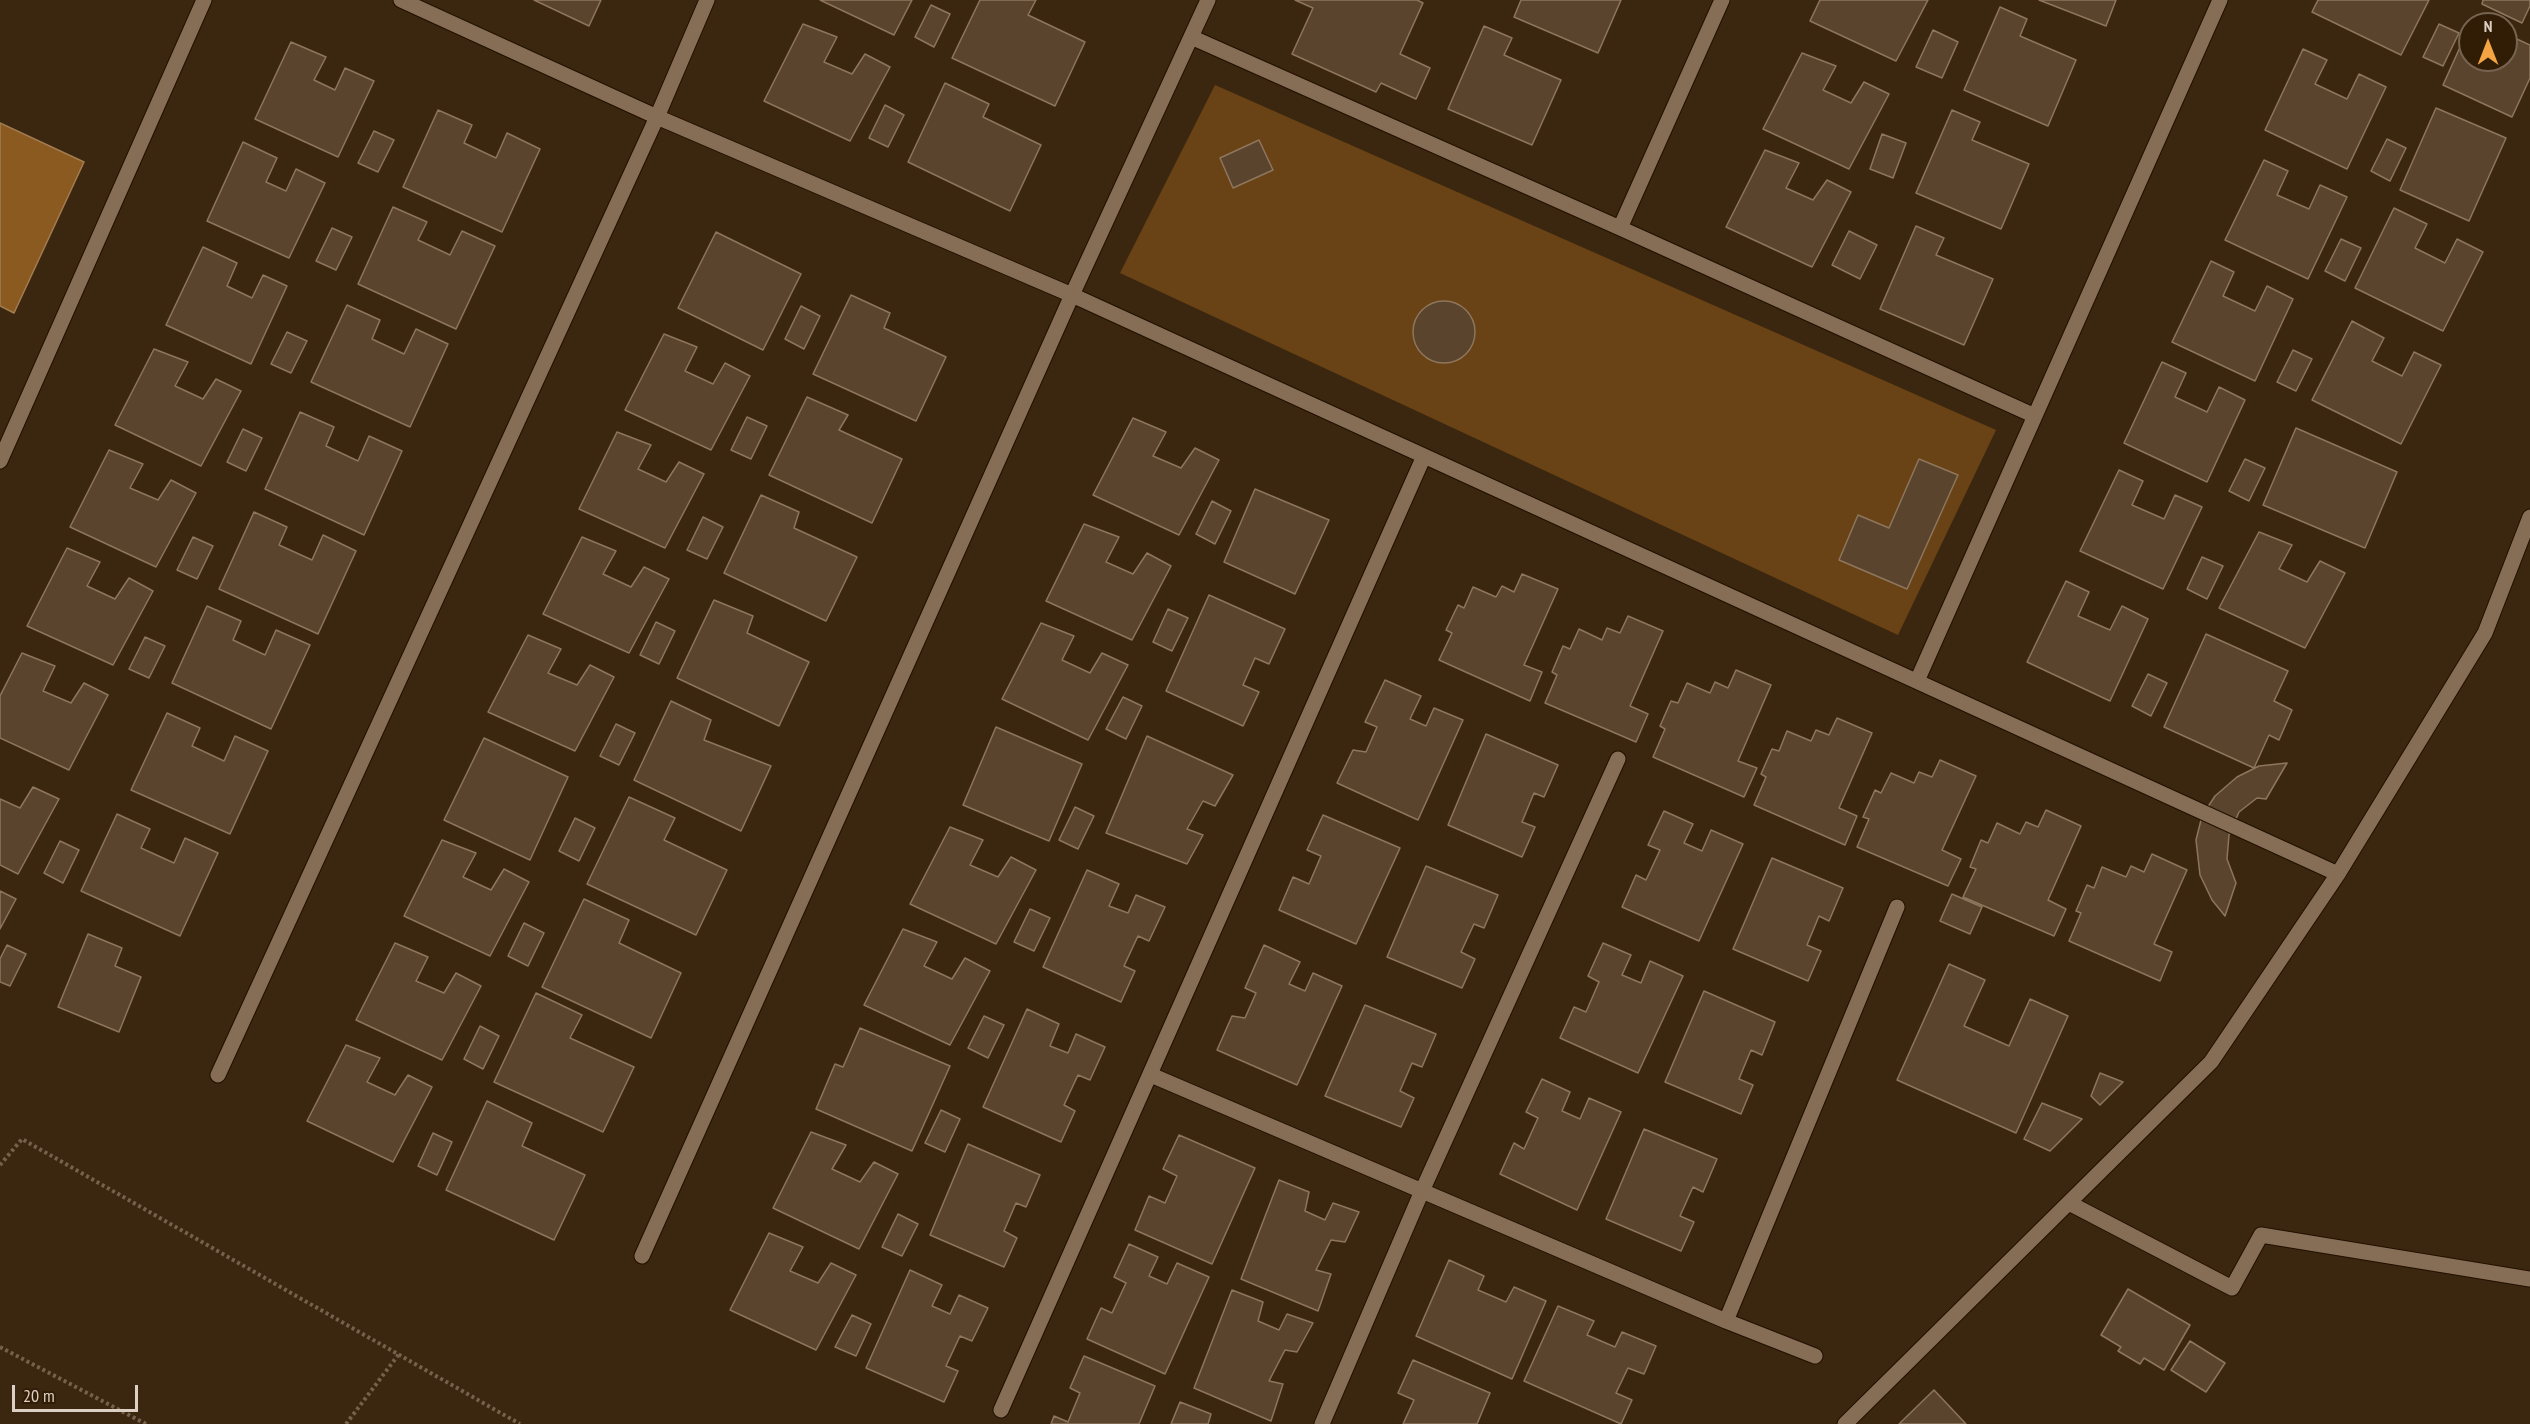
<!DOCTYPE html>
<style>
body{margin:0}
#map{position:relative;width:2530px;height:1424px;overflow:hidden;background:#3b270f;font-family:"PT Sans Narrow",sans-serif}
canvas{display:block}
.north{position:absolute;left:2458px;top:12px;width:60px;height:60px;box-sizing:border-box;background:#311d06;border:2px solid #766451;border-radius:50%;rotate:0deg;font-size:16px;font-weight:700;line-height:24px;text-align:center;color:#ddcfc2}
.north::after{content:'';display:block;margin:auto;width:21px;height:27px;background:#f4a443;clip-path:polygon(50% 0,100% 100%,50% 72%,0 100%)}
.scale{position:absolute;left:12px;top:1385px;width:126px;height:27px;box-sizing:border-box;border:3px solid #ddcfc2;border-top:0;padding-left:8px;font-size:18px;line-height:21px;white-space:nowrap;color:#ddcfc2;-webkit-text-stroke:4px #311d06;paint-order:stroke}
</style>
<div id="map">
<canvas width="2530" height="1424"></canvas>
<div class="north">N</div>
<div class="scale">20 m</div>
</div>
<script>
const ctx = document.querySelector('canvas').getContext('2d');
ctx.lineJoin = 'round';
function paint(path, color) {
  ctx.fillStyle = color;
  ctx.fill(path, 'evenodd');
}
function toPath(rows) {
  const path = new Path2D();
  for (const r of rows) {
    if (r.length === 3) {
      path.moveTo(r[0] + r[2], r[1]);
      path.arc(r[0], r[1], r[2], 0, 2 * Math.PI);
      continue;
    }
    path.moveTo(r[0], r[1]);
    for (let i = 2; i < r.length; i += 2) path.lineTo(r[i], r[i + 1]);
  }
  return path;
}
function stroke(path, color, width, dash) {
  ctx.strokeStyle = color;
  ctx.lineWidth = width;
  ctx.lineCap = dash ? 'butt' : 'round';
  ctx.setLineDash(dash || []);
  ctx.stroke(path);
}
paint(toPath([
 [1215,85,1996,430,1898,635,1120,273]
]), '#694315');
const water = toPath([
 [0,123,84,162,14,313,0,306,0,123]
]);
paint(water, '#8a5a21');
stroke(water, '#a37d51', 1.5);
const building = toPath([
 [534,0,601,0,589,26,534,0],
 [820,0,912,0,894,35,820,0],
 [980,0,1036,0,1028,15,1085,42,1055,106,952,58,980,0],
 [1295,0,1417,0,1423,3,1400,54,1430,68,1416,99,1381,83,1376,92,1292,54,1313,8,1295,0],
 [1521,0,1621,0,1598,53,1514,17,1521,0],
 [1820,0,1928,0,1896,61,1810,21,1820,0],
 [2039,0,2116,0,2106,26,2039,0],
 [2318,0,2429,0,2401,55,2312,12,2318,0],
 [2483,0,2530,0,2530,6,2522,23,2482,4,2483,0],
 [931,5,950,14,934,47,915,37,931,5],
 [2000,7,2027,19,2020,36,2076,60,2048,126,1964,90,2000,7],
 [2473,19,2485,24,2470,24,2473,19],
 [803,24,837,37,824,62,852,74,865,54,890,67,850,141,764,101,803,24],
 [2439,24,2459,33,2443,66,2423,57,2439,24],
 [2470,25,2470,60,2506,60,2506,34,2530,45,2530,78,2512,117,2443,85,2470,25],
 [1484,26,1512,38,1504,55,1561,80,1532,145,1448,109,1484,26],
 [1933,30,1958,42,1942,78,1916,67,1933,30],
 [291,42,326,57,314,80,335,90,345,68,374,81,338,157,255,119,291,42],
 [2303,49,2327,60,2315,84,2347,99,2359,74,2386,87,2347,169,2265,130,2303,49],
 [1802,53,1836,66,1823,90,1851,103,1864,82,1889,94,1849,169,1763,129,1802,53],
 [945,83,989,104,983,117,1041,145,1010,211,908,162,945,83],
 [885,105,904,115,888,147,869,138,885,105],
 [2436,108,2506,138,2469,221,2400,190,2436,108],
 [438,110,472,125,464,143,496,158,507,133,540,149,502,232,403,187,438,110],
 [1952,110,1980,122,1972,140,2029,164,2001,229,1916,193,1952,110],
 [374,131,394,140,378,172,358,163,374,131],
 [1882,134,1906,143,1893,178,1870,169,1882,134],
 [2387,139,2406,148,2390,181,2371,171,2387,139],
 [1259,140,1273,170,1233,188,1220,158,1259,140],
 [243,142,277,158,266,182,286,191,296,169,325,183,289,258,207,221,243,142],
 [1765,150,1799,163,1786,188,1813,200,1827,180,1851,192,1812,267,1726,227,1765,150],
 [2264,160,2288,171,2277,195,2309,209,2320,185,2347,197,2308,279,2225,240,2264,160],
 [393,207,427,222,418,240,450,255,462,231,495,246,456,329,358,284,393,207],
 [2394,208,2427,224,2415,248,2445,263,2457,239,2483,252,2443,331,2355,288,2394,208],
 [1916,226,1944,238,1936,255,1993,279,1964,345,1880,309,1916,226],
 [332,228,352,237,336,270,316,261,332,228],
 [1849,231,1877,245,1860,279,1832,265,1849,231],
 [716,232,801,274,763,350,678,308,716,232],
 [2341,239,2361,248,2345,281,2325,271,2341,239],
 [203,247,237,263,227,286,252,298,263,275,287,286,251,364,166,325,203,247],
 [2211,261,2234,272,2223,296,2255,311,2267,286,2293,299,2255,381,2172,342,2211,261],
 [851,295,890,313,884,328,946,357,916,421,813,374,851,295],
 [1444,332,31],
 [347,305,380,320,372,339,404,354,416,329,448,344,410,427,311,382,347,305],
 [801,306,820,316,804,349,785,339,801,306],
 [2352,321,2384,338,2372,361,2402,376,2414,352,2441,365,2401,444,2312,400,2352,321],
 [287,332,307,341,291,373,271,364,287,332],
 [664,334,697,347,685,371,713,384,725,363,750,376,711,450,625,410,664,334],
 [154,349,188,362,175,386,203,399,216,379,241,391,201,466,115,425,154,349],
 [2293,350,2312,359,2296,391,2277,382,2293,350],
 [2162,362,2186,373,2175,397,2207,412,2219,387,2245,400,2207,482,2124,443,2162,362],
 [807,397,848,415,839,430,902,459,872,523,769,475,807,397],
 [300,412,334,427,326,446,358,461,369,436,402,451,364,535,265,489,300,412],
 [747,417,767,426,751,459,731,450,747,417],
 [1133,418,1166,432,1153,456,1181,468,1195,448,1219,460,1179,535,1093,495,1133,418],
 [2296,428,2397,472,2365,548,2263,505,2296,428],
 [243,429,262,438,246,471,227,462,243,429],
 [617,432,651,445,638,469,666,482,679,462,704,474,665,548,579,509,617,432],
 [109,450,143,464,130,488,158,500,171,480,196,493,156,567,70,527,109,450],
 [1919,459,1958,475,1907,589,1839,560,1858,515,1889,528,1919,459],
 [2245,459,2265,468,2249,501,2229,491,2245,459],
 [2119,470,2143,481,2132,505,2164,519,2175,495,2202,507,2163,589,2080,551,2119,470],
 [1255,489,1329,520,1295,594,1224,562,1255,489],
 [761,495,799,512,794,528,857,557,826,621,724,573,761,495],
 [1212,501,1231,511,1215,544,1196,534,1212,501],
 [254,512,287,527,279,545,312,560,323,535,356,551,318,634,219,589,254,512],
 [703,517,723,527,707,559,687,550,703,517],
 [1084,524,1119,537,1106,562,1133,574,1147,553,1171,566,1132,640,1046,601,1084,524],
 [2259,532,2292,545,2279,569,2307,582,2320,561,2345,573,2305,648,2219,608,2259,532],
 [193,537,213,546,197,579,177,570,193,537],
 [582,537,616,551,603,574,631,587,644,567,669,579,629,653,543,614,582,537],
 [67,548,100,562,87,586,115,599,129,578,153,591,113,665,27,626,67,548],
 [2202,557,2223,566,2207,599,2187,589,2202,557],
 [1522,574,1558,589,1524,665,1542,672,1530,701,1439,660,1452,633,1446,630,1458,605,1464,608,1473,587,1496,597,1502,586,1514,592,1522,574],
 [2066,581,2089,592,2078,616,2110,630,2122,606,2148,619,2110,701,2027,662,2066,581],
 [1209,595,1285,629,1269,664,1255,658,1243,685,1259,692,1243,726,1166,691,1209,595],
 [714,600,753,616,747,633,809,662,779,726,677,678,714,600],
 [207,606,241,621,233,640,265,655,276,630,310,645,271,729,172,683,207,606],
 [1168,609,1188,618,1172,651,1153,642,1168,609],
 [1628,616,1663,631,1630,706,1648,714,1636,742,1545,703,1557,675,1552,672,1563,646,1570,649,1579,629,1602,640,1607,628,1620,633,1628,616],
 [656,622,675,631,659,664,640,655,656,622],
 [1041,623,1074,636,1062,660,1090,673,1102,653,1128,665,1088,740,1002,699,1041,623],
 [2206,634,2288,671,2274,701,2292,710,2279,740,2269,735,2254,768,2164,727,2206,634],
 [528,635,561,649,548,673,577,685,590,665,614,677,575,751,488,712,528,635],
 [145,637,165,646,149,678,129,669,145,637],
 [22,653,55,666,43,691,71,703,84,683,108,695,69,770,0,738,0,696,22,653],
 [1736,670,1771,685,1738,761,1757,768,1744,797,1653,757,1665,729,1660,726,1671,701,1678,703,1687,683,1710,693,1715,682,1728,688,1736,670],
 [2148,674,2167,683,2151,716,2132,706,2148,674],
 [1385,680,1421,696,1410,719,1426,726,1434,708,1463,720,1418,820,1337,783,1353,750,1366,752,1377,727,1365,722,1385,680],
 [1123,697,1142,706,1126,739,1106,729,1123,697],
 [671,701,711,720,704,740,771,766,741,831,634,780,671,701],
 [167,713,200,728,192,746,224,761,235,736,268,751,230,834,131,790,167,713],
 [1837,718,1872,733,1839,808,1857,816,1845,845,1754,805,1766,777,1761,774,1772,749,1779,751,1787,731,1811,741,1816,730,1829,735,1837,718],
 [616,724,635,733,619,765,600,756,616,724],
 [996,727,1082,764,1049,841,963,805,996,727],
 [1486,734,1558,765,1544,797,1534,793,1522,822,1535,827,1522,857,1448,825,1486,734],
 [1147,736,1233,775,1215,806,1203,801,1187,829,1203,835,1187,864,1106,833,1147,736],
 [484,738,568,777,530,860,444,820,484,738],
 [1940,760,1976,776,1942,850,1961,859,1948,886,1857,847,1869,819,1863,817,1875,790,1881,793,1891,773,1914,783,1919,772,1932,777,1940,760],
 [2287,763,2266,799,2257,798,2239,812,2229,835,2227,859,2236,883,2225,916,2212,900,2200,875,2196,840,2202,816,2215,796,2237,777,2259,766,2287,763],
 [33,787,59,799,18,874,0,865,0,799,20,808,33,787],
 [629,797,675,818,664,840,727,870,696,935,587,884,629,797],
 [1075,807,1094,816,1078,849,1059,840,1075,807],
 [2046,810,2081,826,2048,900,2066,909,2054,936,1963,897,1976,869,1970,867,1981,840,1988,843,1997,823,2020,834,2026,822,2038,827,2046,810],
 [1664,811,1693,824,1684,843,1702,851,1711,830,1743,844,1699,941,1622,907,1636,875,1646,880,1660,850,1648,845,1664,811],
 [117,814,150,829,141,848,174,863,185,838,218,853,180,936,81,891,117,814],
 [1323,815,1400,848,1356,944,1279,910,1293,877,1309,884,1321,856,1307,850,1323,815],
 [575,818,595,828,579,861,559,851,575,818],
 [950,827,983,840,970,865,998,877,1011,857,1036,870,996,944,910,904,950,827],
 [442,840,476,853,463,877,491,890,504,869,529,882,490,956,404,916,442,840],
 [60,841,79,850,63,883,44,873,60,841],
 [2152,854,2187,870,2154,944,2172,952,2160,981,2069,941,2081,913,2076,911,2087,885,2094,888,2102,867,2126,877,2131,866,2144,872,2152,854],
 [1772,858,1843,888,1829,921,1819,916,1807,945,1821,951,1808,981,1733,949,1772,858],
 [1426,866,1498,895,1484,928,1474,924,1461,952,1475,959,1462,988,1387,957,1426,866],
 [1087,870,1119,884,1109,906,1128,913,1136,895,1165,907,1149,941,1138,936,1124,966,1135,971,1121,1002,1043,967,1087,870],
 [0,891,16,899,0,929,0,891],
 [1952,894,1982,907,1970,934,1940,921,1952,894],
 [584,899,629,920,619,943,681,973,651,1038,542,987,584,899],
 [1030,909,1050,918,1034,951,1014,942,1030,909],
 [524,923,544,933,528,966,508,956,524,923],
 [903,929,937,942,924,966,952,979,965,958,990,971,950,1045,864,1005,903,929],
 [88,934,122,948,115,966,141,977,119,1032,58,1007,88,934],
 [395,943,428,957,416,981,444,993,456,973,481,986,442,1060,356,1020,395,943],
 [1603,943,1631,955,1622,975,1641,983,1650,961,1683,976,1638,1073,1560,1038,1574,1007,1586,1012,1599,982,1588,976,1603,943],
 [7,945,26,954,10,986,0,982,0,959,7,945],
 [1264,945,1300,962,1289,984,1305,991,1313,973,1342,986,1297,1085,1217,1050,1232,1016,1245,1018,1256,993,1245,988,1264,945],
 [1949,964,1985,980,1964,1026,2009,1046,2030,999,2068,1016,2016,1133,1897,1080,1949,964],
 [1704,991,1775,1022,1762,1055,1751,1050,1739,1079,1753,1085,1741,1114,1665,1082,1704,991],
 [536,993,582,1015,570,1038,634,1067,603,1132,494,1082,536,993],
 [1365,1005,1436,1034,1422,1067,1412,1063,1400,1091,1414,1098,1401,1127,1325,1096,1365,1005],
 [1027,1009,1059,1024,1050,1046,1068,1053,1076,1034,1105,1047,1090,1080,1078,1075,1064,1105,1075,1111,1061,1142,983,1107,1027,1009],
 [984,1016,1004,1025,988,1058,968,1048,984,1016],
 [480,1026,499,1036,483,1069,464,1059,480,1026],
 [860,1028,950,1066,912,1151,816,1109,835,1064,843,1067,860,1028],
 [346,1045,380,1058,367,1082,395,1095,408,1075,432,1087,393,1162,307,1121,346,1045],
 [2100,1073,2123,1082,2100,1105,2091,1096,2100,1073],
 [1542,1079,1570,1092,1562,1111,1580,1119,1589,1098,1621,1112,1577,1210,1500,1174,1514,1143,1524,1149,1538,1118,1526,1112,1542,1079],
 [487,1101,532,1123,522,1146,585,1175,554,1240,446,1190,487,1101],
 [2042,1103,2082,1119,2050,1151,2024,1139,2042,1103],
 [941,1110,960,1119,945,1152,925,1143,941,1110],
 [1644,1129,1717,1159,1703,1192,1693,1187,1680,1216,1694,1222,1681,1251,1606,1219,1644,1129],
 [811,1132,846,1145,832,1169,860,1182,874,1162,898,1174,859,1249,773,1208,811,1132],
 [433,1133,452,1142,437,1175,418,1166,433,1133],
 [1179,1135,1255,1168,1212,1264,1135,1230,1149,1196,1165,1203,1177,1176,1163,1169,1179,1135],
 [968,1144,1040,1175,1026,1207,1016,1203,1004,1231,1017,1238,1004,1267,930,1235,968,1144],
 [1279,1180,1309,1192,1305,1211,1325,1220,1333,1203,1359,1212,1345,1242,1331,1240,1316,1270,1331,1274,1318,1311,1241,1279,1279,1180],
 [898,1214,918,1224,902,1256,882,1247,898,1214],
 [769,1233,803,1247,790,1271,818,1283,831,1263,856,1275,816,1350,730,1310,769,1233],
 [1129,1244,1158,1257,1149,1276,1167,1284,1177,1263,1209,1277,1165,1374,1087,1339,1101,1308,1112,1313,1126,1283,1114,1277,1129,1244],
 [1449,1260,1484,1276,1478,1290,1506,1302,1514,1287,1546,1301,1512,1379,1416,1336,1449,1260],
 [910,1270,942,1285,932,1306,950,1314,959,1295,988,1308,972,1341,960,1336,946,1366,958,1371,944,1402,866,1368,910,1270],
 [2128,1289,2190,1325,2164,1370,2144,1358,2140,1364,2118,1351,2121,1347,2101,1335,2128,1289],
 [1232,1290,1263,1302,1258,1321,1279,1330,1287,1314,1313,1323,1297,1352,1285,1350,1269,1381,1283,1384,1271,1421,1194,1388,1232,1290],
 [1558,1306,1594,1321,1587,1335,1615,1347,1622,1332,1656,1346,1644,1374,1628,1368,1616,1393,1632,1400,1621,1424,1524,1381,1558,1306],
 [852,1315,871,1324,856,1356,835,1347,852,1315],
 [2190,1341,2225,1363,2206,1392,2171,1370,2190,1341],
 [1084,1356,1155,1386,1139,1424,1051,1424,1054,1416,1068,1422,1080,1393,1070,1388,1084,1356],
 [1413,1360,1490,1393,1477,1424,1403,1424,1414,1400,1398,1393,1413,1360],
 [1934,1390,1966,1424,1899,1424,1934,1390],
 [1180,1402,1211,1414,1208,1424,1171,1424,1180,1402]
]);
paint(building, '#5a442d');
stroke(building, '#8e765d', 1.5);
const minor = toPath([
 [401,0,657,117,1072,295,2338,874,2211,1062,1845,1424],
 [1191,37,1620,228,2035,416],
 [1620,228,1722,0],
 [0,461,204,0],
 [1917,681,2220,0],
 [2338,874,2485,633,2530,517],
 [218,1075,657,117,707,0],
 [1151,1075,1726,1321],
 [2069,1203,2232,1288,2261,1235,2530,1279],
 [642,1256,1072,295,1208,0],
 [1815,1356,1726,1321,1897,907],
 [1001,1410,1424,456],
 [1322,1424,1422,1191,1618,759]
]);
stroke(minor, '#210f00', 17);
stroke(toPath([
 [0,1165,22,1139,520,1424],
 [0,1347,146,1424],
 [346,1424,399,1354]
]), '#74624e', 4, [3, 3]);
stroke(minor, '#866e56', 15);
</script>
